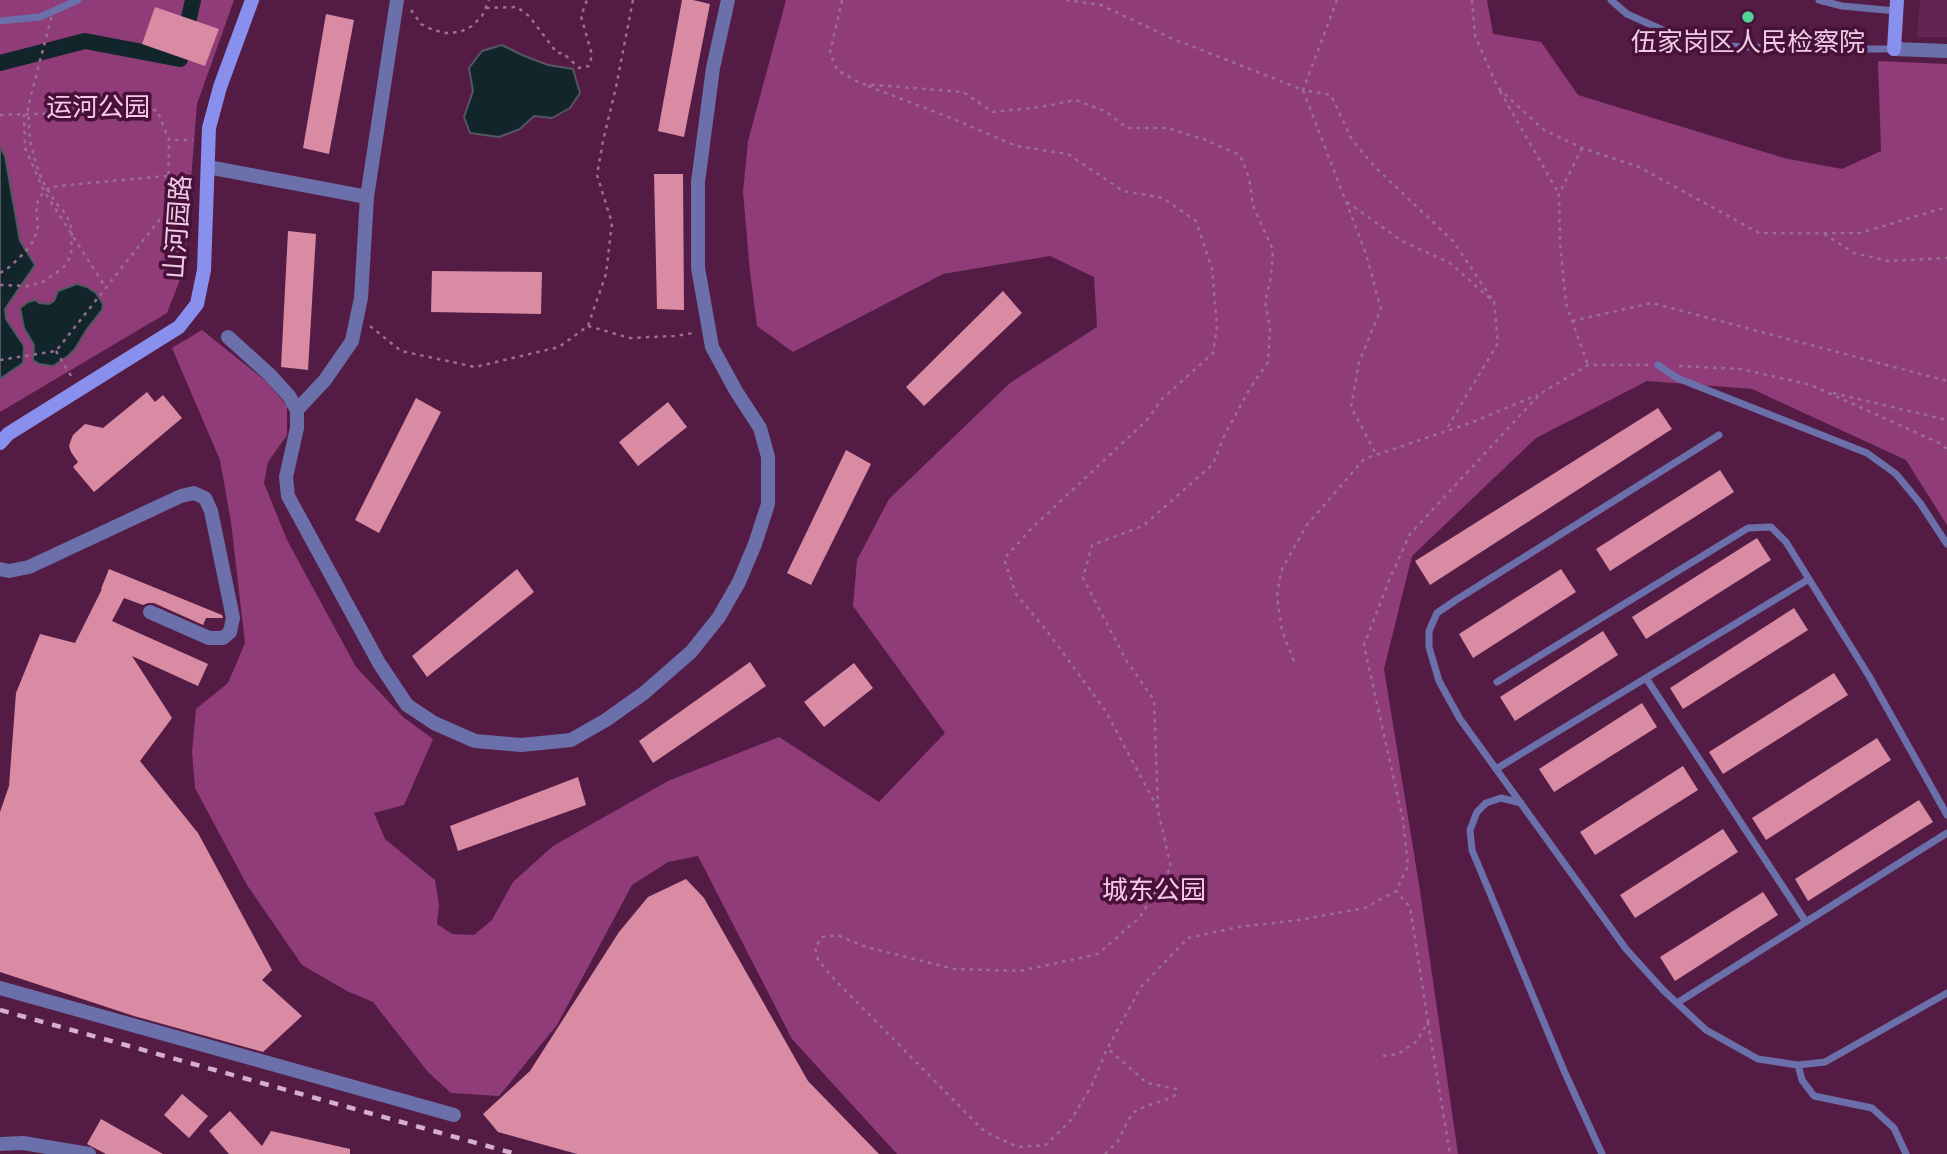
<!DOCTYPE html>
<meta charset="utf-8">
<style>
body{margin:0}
canvas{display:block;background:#541c45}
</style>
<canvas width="1947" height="1154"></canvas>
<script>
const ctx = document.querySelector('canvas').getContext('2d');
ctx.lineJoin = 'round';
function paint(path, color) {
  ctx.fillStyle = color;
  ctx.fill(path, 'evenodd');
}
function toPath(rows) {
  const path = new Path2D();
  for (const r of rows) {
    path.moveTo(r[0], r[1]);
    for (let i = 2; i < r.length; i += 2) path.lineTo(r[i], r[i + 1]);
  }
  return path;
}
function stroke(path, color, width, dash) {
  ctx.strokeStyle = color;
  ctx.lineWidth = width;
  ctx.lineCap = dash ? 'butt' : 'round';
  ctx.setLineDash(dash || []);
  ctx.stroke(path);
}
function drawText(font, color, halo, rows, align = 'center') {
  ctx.font = font + ' "PT Sans Narrow","Noto Sans SC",sans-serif';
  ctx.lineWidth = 7;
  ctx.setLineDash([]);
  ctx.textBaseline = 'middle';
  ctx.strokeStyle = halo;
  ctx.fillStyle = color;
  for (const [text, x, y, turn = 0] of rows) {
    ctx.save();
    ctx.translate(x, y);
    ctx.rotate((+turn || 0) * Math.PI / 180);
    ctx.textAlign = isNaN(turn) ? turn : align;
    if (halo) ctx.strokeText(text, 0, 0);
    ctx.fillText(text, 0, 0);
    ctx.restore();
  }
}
paint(toPath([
 [1920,0,1947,0,1947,37,1917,37]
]), '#622552');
paint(toPath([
 [0,0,234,0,197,104,184,269,167,313,0,412],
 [786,0,1487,0,1493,34,1541,42,1578,95,1784,158,1842,169,1881,151,1878,61,1947,64,1947,525,1906,460,1752,389,1647,381,1536,438,1412,556,1384,669,1420,891,1458,1154,897,1154,792,1039,698,856,668,862,632,885,557,1025,499,1096,451,1093,428,1072,373,1002,347,991,302,965,247,885,195,788,192,752,196,709,228,683,245,643,231,522,220,460,172,348,202,330,267,382,287,406,287,435,268,462,264,483,287,540,356,667,403,717,433,739,404,805,374,813,385,839,435,880,439,905,437,924,452,934,474,935,492,920,513,882,553,846,668,781,779,737,879,802,945,733,853,606,857,560,889,499,1010,383,1097,327,1094,277,1050,256,943,274,793,352,757,326,750,272,743,192,748,141]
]), '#8f3c78');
const water = toPath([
 [502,45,522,55,548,65,573,69,580,93,570,108,552,118,534,116,520,129,499,137,470,133,464,117,473,91,469,68,482,51,502,45],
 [0,147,5,156,20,241,35,265,5,309,6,319,24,346,23,363,0,379,0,147],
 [77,284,87,287,96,293,103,304,102,310,87,329,75,349,68,356,53,366,39,364,33,360,34,345,24,328,20,308,28,302,35,300,39,303,49,304,54,301,58,291,77,284]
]);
paint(water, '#11252b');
stroke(water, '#545762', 2);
stroke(toPath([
 [0,63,85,41,180,59,193,0]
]), '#11252b', 16);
paint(toPath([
 [682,0,693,0,710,4,684,137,658,131],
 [155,7,219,29,205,66,142,44],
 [326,14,354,20,329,154,303,148],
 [654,174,683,174,684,310,657,309],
 [288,231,316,234,308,370,281,367],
 [432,271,542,272,541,314,431,312],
 [1003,291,1022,313,924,406,906,387],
 [147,392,155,402,163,395,182,418,94,492,73,467,78,462,71,452,69,446,71,440,73,435,85,424,103,428],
 [416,398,441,412,379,533,355,520],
 [668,402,687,427,638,466,619,442],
 [1658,408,1672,429,1430,585,1415,561],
 [846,450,871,464,811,585,787,573],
 [1720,470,1734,492,1610,571,1596,549],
 [1757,538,1771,560,1646,639,1632,617],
 [109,569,222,615,223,618,206,618,203,625,154,603,148,603,143,605,124,598,112,621,208,664,198,686,132,656,172,718,140,761,198,833,272,970,262,980,302,1016,263,1052,134,1016,0,972,0,812,9,786,16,693,40,634,75,643,102,589,101,589],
 [517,569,534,592,427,677,412,656],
 [1561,569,1576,592,1473,658,1459,634],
 [1794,608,1808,630,1683,709,1670,688],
 [1603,631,1618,655,1515,721,1500,697],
 [750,662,766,686,653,763,639,741],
 [854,663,873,688,824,727,804,702],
 [1834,673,1848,695,1723,774,1709,752],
 [1642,703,1657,727,1554,792,1539,769],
 [1877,738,1891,760,1766,840,1752,818],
 [1683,766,1698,790,1595,855,1580,832],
 [578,777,586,805,458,851,450,826],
 [1919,800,1933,822,1808,901,1795,879],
 [1723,829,1738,852,1635,918,1620,895],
 [686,879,704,898,808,1081,879,1154,577,1154,498,1132,483,1114,530,1071,619,932,648,897],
 [1763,892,1778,915,1675,981,1660,957],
 [182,1094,208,1116,189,1138,164,1115],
 [230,1111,262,1146,271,1131,350,1149,350,1154,229,1154,209,1131],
 [101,1119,163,1154,106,1154,87,1144]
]), '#d88ba3');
stroke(toPath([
 [842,0,830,53,837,70,862,84,963,92,993,112,1041,107,1075,100,1105,111,1127,128,1167,128,1203,139,1240,155,1249,178,1253,206,1273,250,1271,277,1265,302,1270,329,1268,362,1249,390,1225,434,1213,464,1143,526,1092,545,1083,578,1126,660,1154,700,1158,810,1171,867,1140,917,1098,954,1020,971,954,969,866,947,837,935,822,937,815,948,818,960,836,981,985,1132,1018,1147,1046,1145,1071,1120,1092,1085,1107,1049,1141,987,1188,938,1238,927,1299,920,1365,908,1396,891,1408,866,1403,820,1364,645,1390,578,1410,534,1540,394,1588,365,1648,365],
 [1066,0,1101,5,1171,38,1303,90,1366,254,1381,309,1359,362,1351,407,1376,454],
 [1337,0,1303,90,1331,95,1352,140,1375,167,1453,241,1494,302],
 [1472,0,1475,36,1498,88,1544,130,1582,148,1639,167,1759,233,1860,233,1947,207],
 [486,8,517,7,529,16,557,53,563,53,579,68,589,66,592,55,581,16,587,0],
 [411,10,421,24,433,30,446,33,460,32,472,26,482,16,489,0],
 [868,86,956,120,1016,146,1068,154,1123,191,1163,198,1196,221,1212,269,1217,326,1213,353,1162,399,1148,419,1030,530,1004,559,1016,594,1047,631,1105,710,1157,807],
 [1500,91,1559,194],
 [24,114,25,148,44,191,106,288],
 [0,115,157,110,169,140,193,140],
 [1582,148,1559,194,1560,243,1566,304,1588,365],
 [1347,202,1402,241,1450,263,1494,302,1498,343,1446,430],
 [168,209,193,211],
 [1824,234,1854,253,1888,261,1947,258],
 [0,273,11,266,26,251,34,240,38,226,36,205,44,191,51,187,67,185,167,176],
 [1572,321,1652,303,1947,381],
 [370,326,401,351,475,367,559,347,588,326,606,274,612,223,597,175,603,141,616,87,633,0],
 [588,326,630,338,674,336,694,333],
 [56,351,73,379],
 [0,360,56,351,168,209,169,140],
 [1679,366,1741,369,1811,385,1939,443,1947,449],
 [1833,393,1947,420],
 [1294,661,1282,631,1277,597,1281,571,1306,526,1364,459,1473,422,1537,395],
 [1428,1022,1450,1154],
 [1383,1056,1398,1054,1417,1041,1428,1022,1410,907,1396,891],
 [1105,1154,1118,1141,1129,1119,1134,1112,1144,1107,1173,1097,1177,1092,1176,1089,1147,1083,1108,1049]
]), '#9c6e8e', 2.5, [3.5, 5]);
stroke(toPath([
 [1611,0,1627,14,1665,31,1726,46,1797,49,1894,49],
 [1819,0,1842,6,1896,11],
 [0,21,40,17,78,0],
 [1658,365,1677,378,1867,453,1896,474,1920,503,1947,544],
 [1719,435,1456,600,1437,613,1429,631,1429,647,1439,681,1460,719,1626,949,1664,991,1706,1030,1758,1059,1798,1065,1825,1062,1947,993],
 [1646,678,1806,922],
 [1497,682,1748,528,1771,527,1786,542,1869,676,1947,815],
 [1496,769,1809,579],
 [1521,803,1501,798,1486,803,1477,812,1470,830,1472,850,1565,1073,1602,1154],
 [1677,1003,1947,833],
 [1798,1065,1802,1080,1814,1096,1872,1108,1894,1128,1906,1154]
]), '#6b6faa', 7);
stroke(toPath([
 [1894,49,1947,51],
 [208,167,367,197],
 [228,337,270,375,289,396,297,410,297,428,286,477,288,496,379,663,407,705,434,723,475,741,521,745,571,740,606,720,644,693,691,652,719,617,739,582,755,544,768,504,768,457,760,428,736,391,712,347,698,268,698,182,713,68,728,0],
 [297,410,325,380,352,341,361,298,367,197,397,0],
 [0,569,9,571,29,567,181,496,194,493,205,498,211,511,233,618,230,632,223,638,209,638,150,612],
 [0,988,454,1115],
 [0,1144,23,1143,89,1154]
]), '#6b6faa', 14);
stroke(toPath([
 [1894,49,1897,0],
 [0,443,8,434,179,327,197,304,204,270,209,128,220,87,252,0]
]), '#898fec', 14);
stroke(toPath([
 [0,1010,516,1154]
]), '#d6afc9', 4.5, [9, 9]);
stroke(toPath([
 [0,285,29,286,43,282,63,268,71,256,72,229,66,214,56,203,43,182,36,164,30,141,28,107,53,11]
]), '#9c6e8e', 2.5, [3.5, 5]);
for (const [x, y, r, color] of [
 [1748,17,7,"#53d396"]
]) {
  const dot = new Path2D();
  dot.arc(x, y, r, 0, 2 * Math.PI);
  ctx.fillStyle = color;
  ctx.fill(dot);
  stroke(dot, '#48113a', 2.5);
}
drawText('26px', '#efcce3', '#48113a', [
 ["伍家岗区人民检察院",1748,44]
]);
drawText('26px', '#f9c8e8', '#48113a', [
 ["运河公园",98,109],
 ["城东公园",1154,892]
]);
drawText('26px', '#efcce3', '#48113a', [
 ["山河园路",179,227,-86]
]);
</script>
